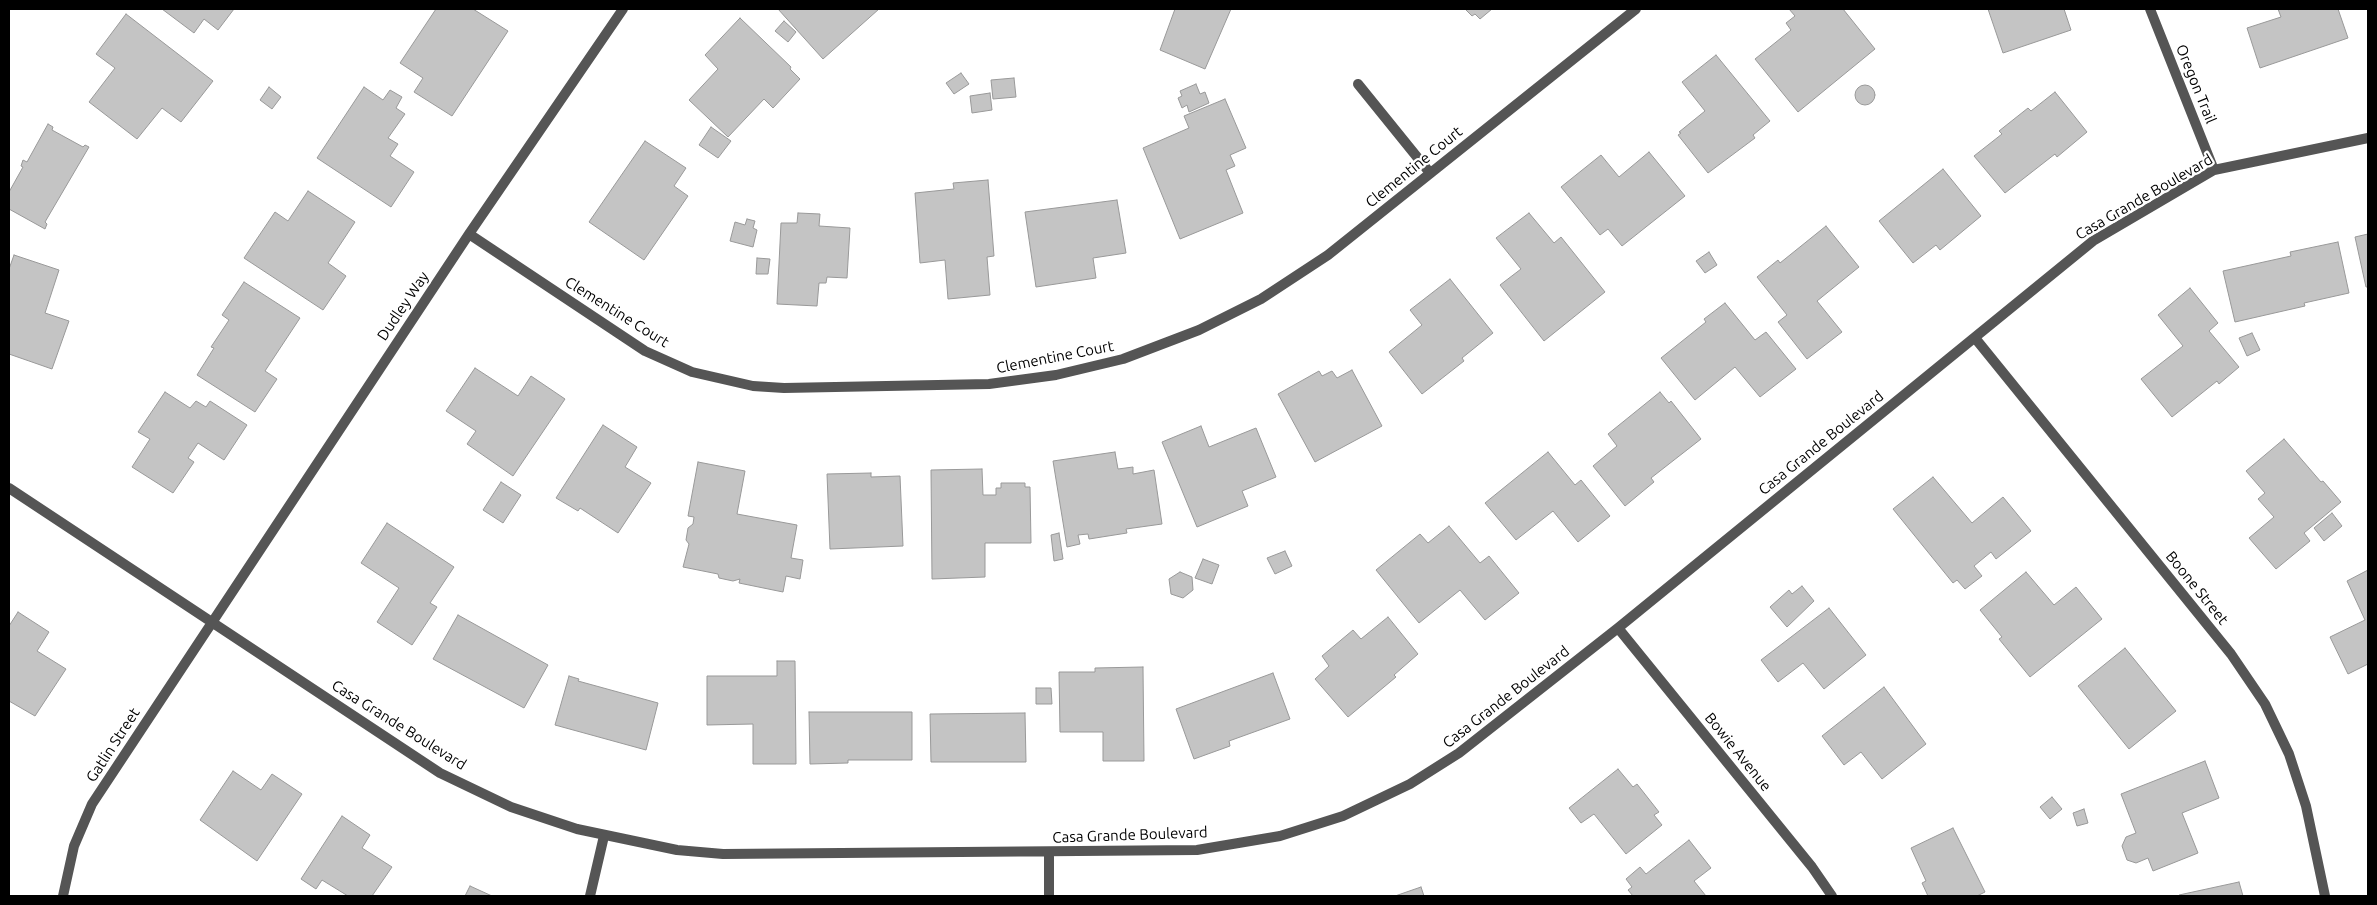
<!DOCTYPE html>
<style>
body{margin:0}
#map{position:relative;width:2377px;height:905px;overflow:hidden;background:#fff;font-family:Ubuntu,sans-serif}
canvas{display:block}
.frame{position:absolute;inset:0;border:10px solid #000;pointer-events:none}
</style>
<div id="map">
<canvas width="2377" height="905"></canvas>
<div class="frame"></div>
</div>
<script>
const ctx = document.querySelector('canvas').getContext('2d');
ctx.lineJoin = 'round';
function paint(path, color) {
  ctx.fillStyle = color;
  ctx.fill(path, 'evenodd');
}
function toPath(rows) {
  const path = new Path2D();
  for (const r of rows) {
    if (r.length === 3) {
      path.moveTo(r[0] + r[2], r[1]);
      path.arc(r[0], r[1], r[2], 0, 2 * Math.PI);
      continue;
    }
    path.moveTo(r[0], r[1]);
    for (let i = 2; i < r.length; i += 2) path.lineTo(r[i], r[i + 1]);
  }
  return path;
}
function stroke(path, color, width, dash) {
  ctx.strokeStyle = color;
  ctx.lineWidth = width;
  ctx.lineCap = dash ? 'butt' : 'round';
  ctx.setLineDash(dash || []);
  ctx.stroke(path);
}
function drawText(font, color, halo, rows, align = 'center') {
  ctx.font = font + ' Ubuntu,sans-serif';
  ctx.lineWidth = 4.5;
  ctx.setLineDash([]);
  ctx.textBaseline = 'middle';
  ctx.strokeStyle = halo;
  ctx.fillStyle = color;
  for (const [text, x, y, turn = 0] of rows) {
    ctx.save();
    ctx.translate(x, y);
    ctx.rotate((+turn || 0) * Math.PI / 180);
    ctx.textAlign = isNaN(turn) ? turn : align;
    if (halo) ctx.strokeText(text, 0, 0);
    ctx.fillText(text, 0, 0);
    ctx.restore();
  }
}
const building = toPath([
 [162,9,234,9,218,30,204,19,194,33,162,9],
 [436,9,473,9,508,31,452,116,414,92,423,78,400,63,436,9],
 [778,9,879,9,823,59,778,9],
 [1175,9,1231,9,1205,69,1160,50,1175,9],
 [1465,9,1492,9,1480,19,1475,14,1472,16,1465,9],
 [1789,9,1843,9,1875,49,1798,112,1755,59,1791,30,1786,23,1795,16,1789,9],
 [1988,9,2064,9,2071,30,2003,53,1988,9],
 [2278,9,2338,9,2348,38,2260,68,2247,28,2281,17,2278,9],
 [126,14,213,81,181,122,162,108,137,139,89,102,115,68,96,54,126,14],
 [740,18,791,67,790,69,800,79,773,108,764,99,728,137,689,100,718,69,705,55,740,18],
 [784,21,796,32,788,42,775,31,784,21],
 [1716,55,1770,121,1753,135,1755,138,1708,173,1678,135,1681,133,1679,132,1705,111,1682,82,1716,55],
 [961,73,969,84,954,94,946,83,961,73],
 [1014,78,1016,97,993,99,991,80,1014,78],
 [1196,84,1200,94,1205,92,1209,103,1189,112,1187,105,1182,108,1178,98,1182,96,1180,91,1196,84],
 [1865,95,10],
 [269,87,281,97,272,109,260,100,269,87],
 [364,87,383,100,390,90,402,97,396,108,405,114,388,138,398,144,390,156,414,172,391,207,317,158,364,87],
 [2055,92,2087,132,2057,157,2055,154,2005,193,1974,156,2002,134,1999,131,2028,108,2031,111,2055,92],
 [990,93,992,110,972,113,970,96,990,93],
 [1225,99,1246,148,1230,155,1235,166,1226,170,1243,213,1180,239,1143,148,1189,128,1184,116,1225,99],
 [48,124,53,127,52,130,83,147,85,145,89,147,45,222,47,224,45,229,9,209,9,192,23,167,21,166,23,160,27,162,48,124],
 [711,127,731,141,718,158,699,145,711,127],
 [645,141,686,168,674,186,688,196,644,260,589,222,645,141],
 [1649,152,1685,196,1622,246,1608,229,1600,235,1561,187,1601,155,1619,177,1649,152],
 [1943,169,1981,216,1940,250,1936,245,1913,263,1879,221,1943,169],
 [988,180,994,256,987,257,990,295,948,299,945,260,920,263,915,193,954,189,953,183,988,180],
 [308,191,355,222,328,263,346,276,323,310,244,258,275,212,288,221,308,191],
 [1117,200,1126,253,1093,258,1096,278,1036,287,1025,212,1117,200],
 [798,213,820,214,819,226,850,228,847,278,827,277,826,283,819,283,817,306,777,304,781,223,797,223,798,213],
 [1529,213,1554,243,1561,237,1605,292,1544,341,1500,285,1521,269,1496,238,1529,213],
 [747,219,755,221,753,228,757,230,753,247,730,241,735,222,745,225,747,219],
 [1826,226,1859,267,1817,301,1842,332,1807,359,1778,322,1787,315,1757,277,1778,260,1780,263,1826,226],
 [2368,234,2368,287,2366,287,2355,237,2368,234],
 [2338,242,2349,293,2304,303,2305,306,2235,322,2223,271,2291,256,2290,252,2338,242],
 [1709,252,1717,265,1705,273,1696,261,1709,252],
 [14,255,59,270,45,313,69,321,52,369,9,354,9,269,14,255],
 [757,258,770,259,768,274,756,274,757,258],
 [1450,279,1493,333,1462,358,1464,361,1422,394,1389,352,1422,325,1410,310,1450,279],
 [244,282,300,318,265,371,277,379,255,412,197,375,214,348,211,347,229,320,222,315,244,282],
 [2190,288,2218,323,2209,331,2239,367,2219,384,2217,381,2172,417,2141,379,2183,346,2158,315,2190,288],
 [1725,303,1755,340,1766,332,1796,369,1760,397,1735,367,1695,400,1661,358,1706,322,1704,319,1725,303],
 [2252,333,2260,350,2247,356,2239,338,2252,333],
 [475,368,518,396,531,376,565,399,513,476,467,444,476,431,446,411,475,368],
 [1352,370,1382,426,1315,462,1278,394,1319,371,1322,376,1332,371,1337,378,1352,370],
 [165,392,190,408,196,401,206,407,210,401,247,425,224,460,198,443,188,458,194,462,173,493,132,467,150,439,138,432,165,392],
 [1660,392,1669,403,1671,401,1701,439,1651,478,1654,482,1625,506,1593,466,1617,446,1608,434,1660,392],
 [603,425,637,447,625,467,651,483,618,533,580,508,578,511,556,498,603,425],
 [1201,426,1209,447,1256,428,1276,477,1242,491,1248,506,1197,527,1162,442,1201,426],
 [2284,439,2321,482,2323,481,2341,502,2304,533,2310,541,2276,569,2249,538,2274,517,2258,499,2265,493,2246,471,2284,439],
 [1115,452,1118,469,1133,467,1133,474,1154,470,1162,524,1126,529,1127,533,1089,539,1088,534,1078,535,1080,544,1067,547,1053,461,1115,452],
 [1548,452,1575,485,1581,480,1610,516,1578,542,1553,511,1516,540,1485,503,1548,452],
 [698,462,745,471,737,514,797,525,791,558,803,560,800,579,786,576,783,592,739,583,740,579,733,581,719,578,718,574,683,567,689,544,686,540,688,528,693,524,694,517,688,516,698,462],
 [982,469,983,495,996,495,996,488,1001,488,1001,483,1025,483,1025,487,1030,487,1031,543,985,543,985,577,932,579,931,470,982,469],
 [871,473,871,477,900,476,903,546,830,549,827,474,871,473],
 [1933,477,1972,523,2003,497,2031,531,1996,559,1991,552,1974,566,1982,576,1965,589,1957,580,1953,583,1893,509,1933,477],
 [501,482,521,495,503,523,483,510,501,482],
 [2332,513,2342,526,2324,541,2314,528,2332,513],
 [387,523,454,567,430,603,437,607,412,645,377,622,399,588,361,563,387,523],
 [1449,526,1480,563,1489,556,1519,593,1485,620,1460,590,1419,623,1376,570,1420,534,1428,543,1449,526],
 [1059,533,1063,559,1054,561,1051,535,1059,533],
 [1285,551,1292,566,1275,574,1267,558,1285,551],
 [1203,559,1219,565,1212,584,1195,578,1203,559],
 [2368,570,2368,664,2348,674,2330,637,2365,620,2347,581,2368,570],
 [1180,572,1192,577,1193,590,1183,598,1171,594,1169,579,1180,572],
 [2026,572,2054,605,2076,587,2102,619,2030,677,1999,639,2002,637,1980,610,2026,572],
 [1802,586,1814,601,1787,627,1770,607,1789,590,1792,594,1802,586],
 [1829,608,1866,655,1824,689,1803,663,1778,682,1761,660,1829,608],
 [18,612,49,632,37,651,66,669,35,716,9,701,9,626,18,612],
 [458,615,548,665,524,708,433,659,458,615],
 [1388,617,1418,654,1394,675,1396,677,1348,717,1315,679,1329,666,1322,656,1353,630,1361,639,1388,617],
 [2125,648,2176,711,2129,749,2078,686,2125,648],
 [777,661,795,661,796,764,753,764,753,724,707,725,707,676,777,676,777,661],
 [1143,667,1144,761,1103,761,1103,732,1060,732,1059,672,1095,672,1095,668,1143,667],
 [1273,673,1290,719,1229,741,1230,746,1194,759,1176,709,1273,673],
 [569,676,579,679,578,681,658,703,646,750,555,725,569,676],
 [1884,687,1926,744,1882,779,1861,752,1844,765,1822,736,1884,687],
 [1036,688,1051,688,1052,704,1036,704,1036,688],
 [809,712,912,712,912,760,848,760,848,763,810,764,809,712],
 [1025,713,1026,762,931,762,930,714,1025,713],
 [2205,761,2219,798,2182,813,2198,853,2153,871,2148,858,2136,863,2127,860,2122,846,2126,837,2136,833,2121,794,2205,761],
 [1618,769,1633,787,1637,784,1659,812,1654,815,1662,825,1626,854,1594,814,1581,823,1569,808,1618,769],
 [233,771,261,790,272,774,302,794,257,861,200,820,233,771],
 [2052,797,2062,809,2050,819,2040,807,2052,797],
 [2084,809,2088,823,2077,826,2073,813,2084,809],
 [342,816,370,835,362,848,392,867,372,896,348,896,322,880,316,889,301,879,342,816],
 [1953,828,1985,892,1977,896,1928,896,1922,883,1926,881,1911,848,1953,828],
 [1689,840,1711,868,1694,881,1706,896,1633,896,1628,890,1632,887,1626,879,1640,867,1646,874,1689,840],
 [2239,882,2243,896,2180,896,2179,895,2239,882],
 [470,886,492,896,465,896,470,886],
 [1421,887,1424,896,1395,896,1421,887]
]);
paint(building, '#c4c4c4');
stroke(building, '#999', 1);
stroke(toPath([
 [2150,9,2214,170],
 [1358,84,1430,173],
 [469,234,645,351,692,372,753,386,784,388,989,384,1056,375,1123,359,1199,330,1261,299,1328,255,1636,9],
 [1975,338,2231,654,2265,704,2289,754,2306,806,2325,896],
 [9,488,440,773,511,807,577,829,677,850,723,854,1197,850,1280,836,1343,816,1410,784,1459,753,1618,628,2093,241,2214,170,2368,138],
 [1618,628,1812,867,1832,896],
 [63,896,74,846,92,804,469,234,623,9],
 [590,896,604,836],
 [1049,896,1049,853]
]), '#555', 10);
drawText('15px', '#000', '#fff', [
 ["Oregon Trail",2196,84,68],
 ["Clementine Court",1414,167,-39],
 ["Casa Grande Boulevard",2144,197,-30],
 ["Dudley Way",403,306,-56],
 ["Clementine Court",617,312,32],
 ["Clementine Court",1055,357,-11],
 ["Casa Grande Boulevard",1821,443,-39],
 ["Boone Street",2197,588,51],
 ["Casa Grande Boulevard",1506,697,-38],
 ["Casa Grande Boulevard",399,725,32],
 ["Gatlin Street",113,745,-57],
 ["Bowie Avenue",1738,752,51],
 ["Casa Grande Boulevard",1130,835,-2]
]);
</script>
